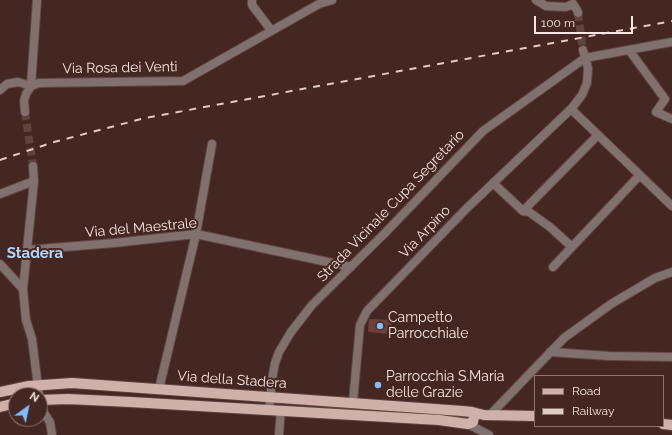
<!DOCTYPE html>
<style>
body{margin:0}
#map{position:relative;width:672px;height:435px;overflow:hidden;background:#442722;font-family:Raleway,sans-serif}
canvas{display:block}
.legend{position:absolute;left:534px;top:375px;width:130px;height:52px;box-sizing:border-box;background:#442722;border:1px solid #8c736e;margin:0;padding:5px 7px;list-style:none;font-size:12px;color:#f8e4e0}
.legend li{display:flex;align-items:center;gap:8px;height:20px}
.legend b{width:20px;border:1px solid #8c736e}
.north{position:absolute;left:8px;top:387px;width:40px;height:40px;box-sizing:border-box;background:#442722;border:1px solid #8c736e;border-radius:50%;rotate:33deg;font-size:11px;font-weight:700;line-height:16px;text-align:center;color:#f8e4e0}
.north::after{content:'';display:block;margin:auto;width:14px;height:18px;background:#80bdfa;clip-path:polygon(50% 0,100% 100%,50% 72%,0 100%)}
.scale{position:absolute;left:534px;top:16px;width:99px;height:18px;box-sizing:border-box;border:2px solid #f8e4e0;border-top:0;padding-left:5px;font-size:12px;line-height:14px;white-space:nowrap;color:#f8e4e0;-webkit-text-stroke:3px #442722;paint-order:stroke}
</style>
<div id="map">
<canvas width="672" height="435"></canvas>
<ul class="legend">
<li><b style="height:5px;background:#d0b1aa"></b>Road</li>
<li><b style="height:5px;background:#e0cbc7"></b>Railway</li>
</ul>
<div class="north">N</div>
<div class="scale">100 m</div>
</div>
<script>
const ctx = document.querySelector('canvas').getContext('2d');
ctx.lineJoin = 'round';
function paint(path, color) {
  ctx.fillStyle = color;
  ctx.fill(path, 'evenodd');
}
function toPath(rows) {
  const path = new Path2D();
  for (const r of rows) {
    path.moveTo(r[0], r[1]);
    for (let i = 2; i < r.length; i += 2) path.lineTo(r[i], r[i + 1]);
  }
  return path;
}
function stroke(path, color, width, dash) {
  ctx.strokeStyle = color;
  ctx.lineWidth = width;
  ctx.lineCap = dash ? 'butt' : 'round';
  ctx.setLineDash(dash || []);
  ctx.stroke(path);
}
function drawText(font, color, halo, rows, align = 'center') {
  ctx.font = font + ' Raleway,sans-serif';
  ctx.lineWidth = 4;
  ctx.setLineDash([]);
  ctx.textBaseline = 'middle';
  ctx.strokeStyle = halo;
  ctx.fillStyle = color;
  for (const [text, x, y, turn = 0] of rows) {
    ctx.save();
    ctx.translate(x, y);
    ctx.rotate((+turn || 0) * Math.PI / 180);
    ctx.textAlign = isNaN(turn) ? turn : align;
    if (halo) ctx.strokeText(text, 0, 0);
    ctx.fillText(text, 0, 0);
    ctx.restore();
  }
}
paint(toPath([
 [369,319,392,320,390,334,368,332]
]), '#6d4138');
stroke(toPath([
 [578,13,583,50],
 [25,112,33,166]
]), '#5f433e', 8, [8, 4]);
const minor = toPath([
 [252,0,252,5,271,30],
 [536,0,546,6,566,7,573,4],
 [573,4,577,10,578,13],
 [629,50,665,99,656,112,672,119],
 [31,86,39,83,183,81,319,4,332,0],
 [0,90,7,84,18,82,31,86],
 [571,109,672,206],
 [25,112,24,101,26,94,31,86,37,0],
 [33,166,34,181,23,289,26,320,32,339,39,395],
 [493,183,523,211,529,212,550,227,572,247],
 [0,194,34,181],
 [523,211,598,135],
 [27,250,114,243,196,234,351,267],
 [0,264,23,289],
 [553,267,640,175],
 [550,352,609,356,672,357],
 [159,389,196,234,212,144],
 [40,399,42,410,50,422,52,435],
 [353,402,360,325,367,311,467,208,571,109,582,95,587,83,588,68,583,50],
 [269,410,272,380,275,363,279,352,291,332,312,305,384,234,483,131,585,58,672,42],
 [490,415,564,338,611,304,655,278,672,272],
 [468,424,489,435],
 [279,435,281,410]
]);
const major = toPath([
 [0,392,29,386,72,383,462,411,472,412,474,417,473,422,468,424,439,420,130,402,68,399,40,400],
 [0,407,16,403],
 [472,412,484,415,535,416],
 [663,424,672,425]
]);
stroke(minor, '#614540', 10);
stroke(major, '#614540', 12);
stroke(minor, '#80716e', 8);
stroke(major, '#d0b1aa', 10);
stroke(toPath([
 [0,160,54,142,145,118,672,21]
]), '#e0cbc7', 2, [7, 7]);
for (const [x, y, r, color] of [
 [380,326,4,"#80bdfa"],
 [378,385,4,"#80bdfa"]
]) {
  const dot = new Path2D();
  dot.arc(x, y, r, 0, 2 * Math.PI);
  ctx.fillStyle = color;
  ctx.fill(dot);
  stroke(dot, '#442722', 1.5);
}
drawText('14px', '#f8e4e0', '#442722', [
 ["Via Rosa dei Venti",120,68,-1],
 ["Strada Vicinale Cupa Segretario",391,206,-46],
 ["Via del Maestrale",141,228,-5],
 ["Via Arpino",425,232,-46],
 ["Via della Stadera",232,380,4]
]);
drawText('14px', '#f8e4e0', '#442722', [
 ["Campetto",388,318],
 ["Parrocchiale",388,334],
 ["Parrocchia S.Maria",386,377],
 ["delle Grazie",386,393]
], 'left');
drawText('bold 15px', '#b4d5f8', '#442722', [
 ["Stadera",35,253]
]);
</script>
